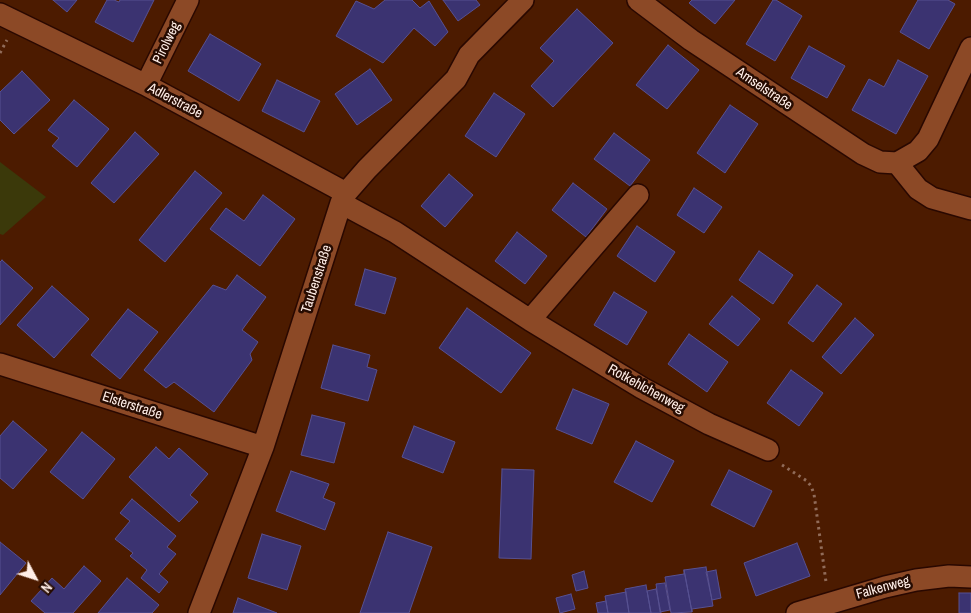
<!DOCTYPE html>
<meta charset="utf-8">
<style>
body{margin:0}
#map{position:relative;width:971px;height:613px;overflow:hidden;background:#4c1b00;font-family:"Archivo Narrow",sans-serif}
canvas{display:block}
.north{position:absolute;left:10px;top:553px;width:50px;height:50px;-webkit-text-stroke:4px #260b01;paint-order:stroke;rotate:130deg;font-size:14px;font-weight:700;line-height:20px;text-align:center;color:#ffeee7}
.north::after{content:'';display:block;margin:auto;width:18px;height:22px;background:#ffeee7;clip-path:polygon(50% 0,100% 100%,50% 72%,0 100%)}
</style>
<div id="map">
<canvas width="971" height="613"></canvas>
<div class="north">N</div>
</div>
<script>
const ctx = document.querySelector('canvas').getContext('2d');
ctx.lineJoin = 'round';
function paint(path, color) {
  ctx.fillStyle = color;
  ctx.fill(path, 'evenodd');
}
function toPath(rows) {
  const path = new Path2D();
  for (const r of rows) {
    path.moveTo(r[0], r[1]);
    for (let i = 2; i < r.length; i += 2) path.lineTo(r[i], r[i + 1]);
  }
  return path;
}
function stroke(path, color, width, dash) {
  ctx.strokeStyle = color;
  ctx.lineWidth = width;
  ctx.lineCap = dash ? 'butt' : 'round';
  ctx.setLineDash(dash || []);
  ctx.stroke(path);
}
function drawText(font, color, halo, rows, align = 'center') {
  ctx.font = font + ' "Archivo Narrow",sans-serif';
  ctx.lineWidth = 5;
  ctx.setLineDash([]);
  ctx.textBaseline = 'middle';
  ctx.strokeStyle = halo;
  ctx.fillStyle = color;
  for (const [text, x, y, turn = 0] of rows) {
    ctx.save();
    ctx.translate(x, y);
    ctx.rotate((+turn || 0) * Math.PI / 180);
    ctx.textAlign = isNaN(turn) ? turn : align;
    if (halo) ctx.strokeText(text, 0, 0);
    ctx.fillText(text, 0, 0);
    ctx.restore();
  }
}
paint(toPath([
 [0,162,46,197,3,235,0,234]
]), '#3b390a');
const building = toPath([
 [53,0,77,0,67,12,53,0],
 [107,0,114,0,119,2,120,0,154,0,133,42,95,22,107,0],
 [385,0,412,0,420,8,429,1,448,32,435,46,414,28,383,63,336,36,356,1,374,9,385,0],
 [443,0,476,0,480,5,458,21,443,0],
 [692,0,735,0,715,24,689,3,692,0],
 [773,0,776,0,802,16,775,61,746,44,773,0],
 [918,0,948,0,955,4,929,49,900,32,918,0],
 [577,9,613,43,553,107,531,86,554,61,540,48,577,9],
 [210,34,261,64,239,101,188,71,210,34],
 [668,45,699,70,667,109,636,85,668,45],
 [809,46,845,66,827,98,791,78,809,46],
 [898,60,928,76,896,134,852,110,869,79,884,87,898,60],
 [370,69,392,100,357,125,335,94,370,69],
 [22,71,50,100,14,134,0,120,0,92,22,71],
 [277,80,320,101,304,132,262,111,277,80],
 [494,93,525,114,496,157,465,136,494,93],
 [74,100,109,129,77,167,52,146,59,138,48,130,74,100],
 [730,105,758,124,725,173,697,153,730,105],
 [135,132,159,154,114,203,91,183,135,132],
 [614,133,650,160,630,186,594,159,614,133],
 [195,171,222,193,165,262,139,240,195,171],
 [449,174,473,195,445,227,421,206,449,174],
 [573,183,607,209,586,237,552,210,573,183],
 [694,188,722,207,704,233,677,215,694,188],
 [263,195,295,219,260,266,210,229,226,208,244,221,263,195],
 [637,226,675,252,655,282,617,256,637,226],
 [517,232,547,256,525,284,495,261,517,232],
 [759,251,793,275,773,304,739,280,759,251],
 [2,260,33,288,0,325,0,262,2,260],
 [365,269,396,278,385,314,355,305,365,269],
 [237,275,266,297,242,330,258,342,250,354,252,360,214,412,174,382,166,388,144,370,213,285,226,290,237,275],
 [817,285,842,304,813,342,788,323,817,285],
 [52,286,89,319,54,358,17,325,52,286],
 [614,292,647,312,627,345,594,325,614,292],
 [732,296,760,319,738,346,709,324,732,296],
 [467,308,531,353,501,393,439,348,467,308],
 [128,309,158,332,120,379,91,355,128,309],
 [855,318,874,335,841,374,822,357,855,318],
 [689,334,728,362,707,392,668,364,689,334],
 [333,345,370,355,367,367,377,370,368,401,321,388,333,345],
 [791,370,823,393,799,426,767,403,791,370],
 [573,389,609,404,592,444,556,429,573,389],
 [312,415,345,423,334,463,301,455,312,415],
 [13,421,47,450,13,489,0,478,0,436,13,421],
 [414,426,455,442,443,473,402,457,414,426],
 [82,432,115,459,83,499,50,472,82,432],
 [636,441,674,461,652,502,614,482,636,441],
 [156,447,169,459,179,448,208,474,190,495,198,502,179,522,129,477,156,447],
 [502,469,534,470,531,559,499,558,502,469],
 [729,470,772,491,754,527,711,505,729,470],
 [291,471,329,484,323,498,335,503,325,530,276,511,291,471],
 [132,499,176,536,167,547,176,554,159,574,168,582,159,593,141,578,147,570,130,556,133,553,115,539,130,521,120,513,132,499],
 [388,532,432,547,409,613,360,613,388,532],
 [262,534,301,546,287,590,248,578,262,534],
 [0,542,26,563,0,595,0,542],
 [797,543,810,576,756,596,744,563,797,543],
 [84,566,101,581,73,613,45,613,31,601,52,578,64,589,84,566],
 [706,567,713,606,692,609,692,612,684,570,706,567],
 [684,570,692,612,671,613,665,577,684,574,684,570],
 [716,570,721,598,712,600,706,572,716,570],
 [584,571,588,588,576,591,572,575,584,571],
 [127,578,159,605,152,613,98,613,127,578],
 [665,583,670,610,660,612,656,584,665,583],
 [646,585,651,613,629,613,625,589,646,585],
 [656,589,661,613,651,613,647,591,656,589],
 [626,592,629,613,608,613,605,596,626,592],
 [959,593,971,593,971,613,959,613,959,593],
 [571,594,575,609,560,613,556,598,571,594],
 [238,598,277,613,233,613,238,598],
 [606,601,608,613,598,613,596,603,606,601]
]);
paint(building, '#3b3371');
stroke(building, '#575192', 1);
const street = toPath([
 [638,0,691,40,863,154,880,162,897,163,918,189,932,198,971,209],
 [0,14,146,85,346,193],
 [146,85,188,0],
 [897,163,918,151,928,139,971,48],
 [341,203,395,232,530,320,638,195],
 [530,320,642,388,709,424,768,450],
 [0,364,263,447],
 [199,613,263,447,341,203,346,193,367,169,456,79,469,55,523,0],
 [797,613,885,587,916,580,949,576,971,577]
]);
stroke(street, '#290800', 24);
stroke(toPath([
 [0,53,7,40],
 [782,465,807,481,811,486,814,494,826,582]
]), '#916c59', 3, [2.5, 4]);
stroke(street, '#8c4926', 21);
drawText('14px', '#ffeee7', '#260b01', [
 ["Pirolweg",167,43,-64],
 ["Amselstraße",764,89,34],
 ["Adlerstraße",175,101,28],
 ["Taubenstraße",317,279,-72],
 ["Rotkehlchenweg",646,389,29],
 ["Elsterstraße",132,406,18],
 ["Falkenweg",883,588,-15]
]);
</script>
